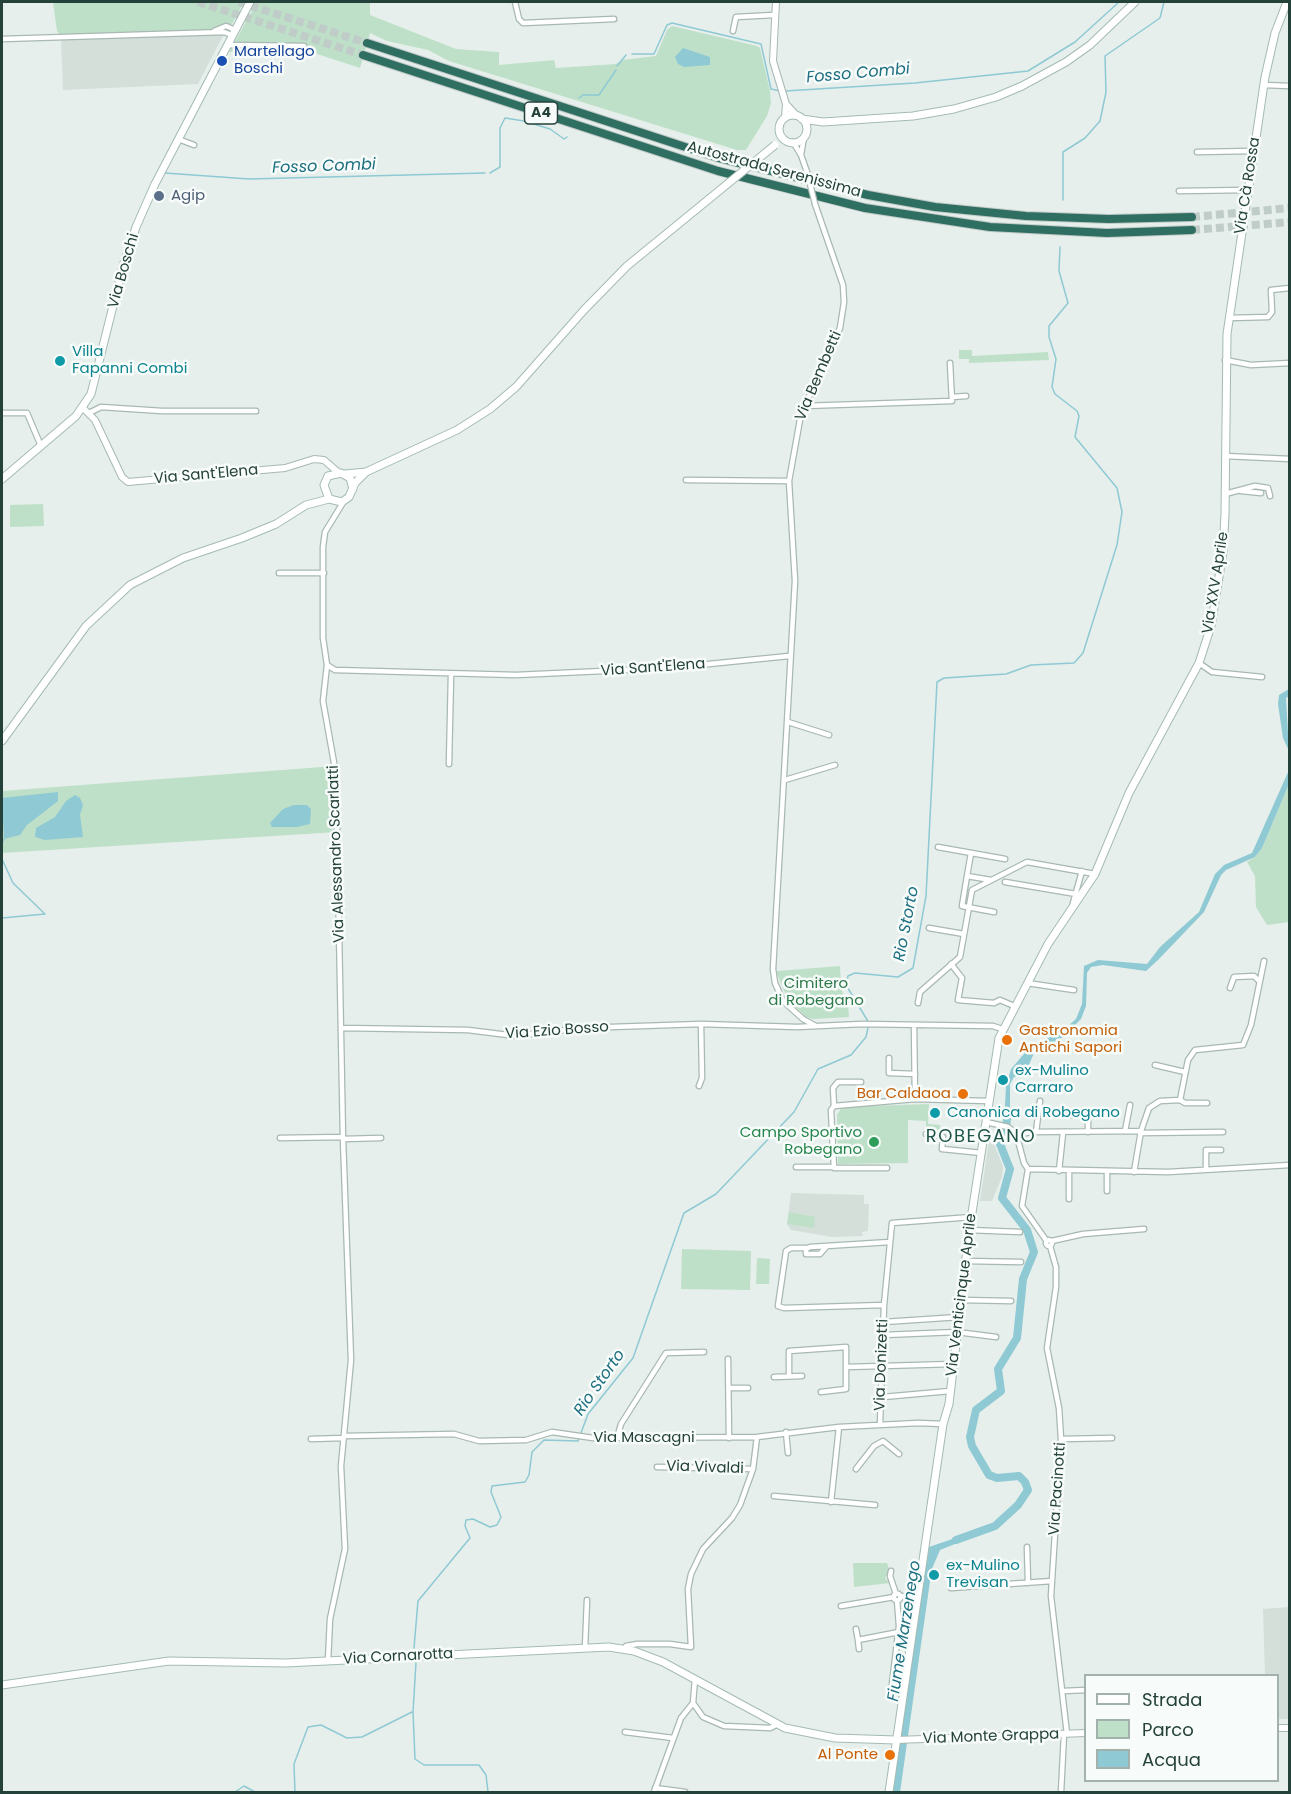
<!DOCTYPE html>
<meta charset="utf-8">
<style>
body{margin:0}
#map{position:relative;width:1291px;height:1794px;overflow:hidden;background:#e6efeb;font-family:Poppins,sans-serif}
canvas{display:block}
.frame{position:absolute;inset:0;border:3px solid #24423a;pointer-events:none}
.legend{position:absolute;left:1084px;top:1674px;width:195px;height:108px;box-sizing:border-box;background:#f7fbf9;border:2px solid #a3b1ad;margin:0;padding:8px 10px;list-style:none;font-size:18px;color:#24423a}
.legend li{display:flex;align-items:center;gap:12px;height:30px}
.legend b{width:30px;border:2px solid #a3b1ad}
</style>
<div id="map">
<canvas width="1291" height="1794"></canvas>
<div class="frame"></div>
<ul class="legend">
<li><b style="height:8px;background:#fff"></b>Strada</li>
<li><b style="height:16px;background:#bfe0c8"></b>Parco</li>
<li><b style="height:16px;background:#8ec9d4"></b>Acqua</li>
</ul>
</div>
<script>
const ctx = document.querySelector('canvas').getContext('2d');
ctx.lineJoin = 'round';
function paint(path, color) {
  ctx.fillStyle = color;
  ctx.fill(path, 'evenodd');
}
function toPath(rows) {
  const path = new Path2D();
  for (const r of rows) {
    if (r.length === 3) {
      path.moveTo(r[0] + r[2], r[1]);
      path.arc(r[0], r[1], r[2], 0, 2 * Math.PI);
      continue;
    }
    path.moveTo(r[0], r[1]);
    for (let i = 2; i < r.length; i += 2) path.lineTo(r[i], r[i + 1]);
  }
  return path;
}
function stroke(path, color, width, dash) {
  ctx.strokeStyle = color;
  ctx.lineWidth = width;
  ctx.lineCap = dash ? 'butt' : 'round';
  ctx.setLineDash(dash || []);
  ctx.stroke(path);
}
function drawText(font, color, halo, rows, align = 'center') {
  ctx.font = font + ' Poppins,sans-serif';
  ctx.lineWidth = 5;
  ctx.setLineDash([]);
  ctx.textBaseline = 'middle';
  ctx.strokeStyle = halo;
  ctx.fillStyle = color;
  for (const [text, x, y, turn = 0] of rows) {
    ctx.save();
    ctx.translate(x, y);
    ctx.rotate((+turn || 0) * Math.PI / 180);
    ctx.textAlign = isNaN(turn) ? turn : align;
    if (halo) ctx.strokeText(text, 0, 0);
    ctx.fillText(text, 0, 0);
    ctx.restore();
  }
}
paint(toPath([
 [224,34,198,84,63,90,61,39],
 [989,1141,993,1142,1003,1166,1002,1177,992,1201,980,1201],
 [791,1193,864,1195,864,1204,869,1204,868,1231,862,1232,863,1236,832,1237,791,1230,787,1224],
 [1289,1607,1289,1719,1278,1719,1278,1676,1265,1675,1263,1609]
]), '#d4dfda');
paint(toPath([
 [53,2,244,2,232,24,222,25,211,30,61,36,57,31],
 [257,2,370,2,370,15,456,49,499,52,499,65,554,60,556,68,616,64,622,60,656,56,667,30,672,26,757,46,760,48,770,91,771,103,767,116,746,150,737,150,449,61,428,50,387,41,370,33,360,68,305,50,229,52],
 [959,350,972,350,972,356,1048,352,1049,360,969,363,969,359,959,359],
 [43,504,44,526,10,527,10,505],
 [335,766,337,832,2,853,2,791],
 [1289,784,1289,922,1267,925,1256,907,1255,876,1247,862,1255,857,1262,848],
 [840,966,841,988,848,1006,849,1017,813,1019,806,1017,788,1000,777,974,777,971],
 [929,1104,928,1124,940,1125,940,1133,926,1133,926,1121,908,1120,908,1163,838,1164,837,1115,842,1107],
 [789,1212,815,1217,814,1228,787,1224],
 [682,1249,751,1251,750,1290,681,1289],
 [757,1258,770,1259,769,1284,756,1284],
 [853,1563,887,1563,890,1571,885,1578,890,1583,854,1587]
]), '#bfe0c8');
paint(toPath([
 [683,48,710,57,710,65,684,67,678,64,675,57],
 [1289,689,1289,696,1286,698,1289,751,1283,738,1278,704,1279,695],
 [1289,770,1289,784,1262,848,1255,857,1226,870,1221,875,1204,912,1158,960,1146,971,1103,965,1091,967,1087,973,1086,1006,1081,1019,1063,1037,1034,1053,1025,1074,1014,1077,1010,1084,1010,1125,1004,1124,1006,1086,1011,1069,1029,1048,1062,1031,1076,1019,1082,1004,1084,966,1098,960,1147,964,1160,947,1199,912,1215,874,1224,865,1252,853],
 [58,792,58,801,27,825,20,835,4,839,2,798],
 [75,795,80,798,83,805,80,815,83,837,45,840,35,837,36,828,55,817,66,801],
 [294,805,307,805,311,809,310,824,297,827,272,827,270,823,283,809],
 [964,1535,965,1540,940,1550,928,1578,925,1577,929,1547]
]), '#8ec9d4');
stroke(toPath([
 [632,54,654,54,667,25,672,23,761,44,771,89,780,91],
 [617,66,626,55],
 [785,91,915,83,1028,71,1075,42,1119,2],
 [579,98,583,95,599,95,616,70],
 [165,173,249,179,485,173],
 [490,173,500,167,500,128,505,118,524,121,550,129,564,139,567,137],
 [1063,200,1063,152,1085,138,1100,121,1106,92,1105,56,1160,18,1164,2],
 [2,843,4,839],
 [2,859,13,883,45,914,2,918],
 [414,1648,418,1601,470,1538,465,1526,466,1520,473,1519,490,1527,497,1525,501,1517,491,1492,492,1486,525,1482,529,1475,532,1452,544,1440,578,1441,588,1414,633,1358,684,1213,716,1194,794,1112,818,1069,851,1055,866,1037,869,1023,846,985,848,976,855,973,898,977,913,968,926,896,937,682,944,678,1006,674,1031,665,1074,663,1083,653,1117,545,1122,512,1117,488,1075,437,1079,416,1077,411,1055,394,1052,387,1056,359,1049,337,1049,326,1068,303,1059,271,1060,247],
 [416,1662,413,1712,415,1759,424,1765,479,1765,486,1775,488,1792],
 [235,1792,244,1786,255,1792],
 [295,1792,294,1764,308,1727,321,1725,347,1738,362,1737,412,1712]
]), '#8ec9d4', 1.5);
stroke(toPath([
 [956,1540,995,1526,1018,1505,1028,1490,1025,1482,1019,1476,997,1478,989,1475,972,1446,970,1437,976,1410,1001,1391,998,1369,1017,1338,1023,1279,1034,1252,1027,1230,1002,1198,1010,1169,998,1139,1006,1128,1007,1119],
 [896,1792,928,1567]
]), '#8ec9d4', 8);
stroke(toPath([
 [198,2,363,55],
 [239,2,367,43],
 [1192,217,1290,208],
 [1192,230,1290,222]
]), '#bfccc8', 8, [8, 4]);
const minor = toPath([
 [515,2,519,19,523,23,614,19],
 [214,31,226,26,235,30],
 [733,31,736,17,774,15],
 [2,39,224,32,232,35],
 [227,45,304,46],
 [1264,85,1290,86],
 [178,139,194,145],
 [793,142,801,155,807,172],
 [1197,152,1253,151],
 [801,155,804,137],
 [1179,191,1247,190],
 [1229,318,1268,317,1272,312,1271,290,1290,288],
 [1225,360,1251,365,1290,363],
 [952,397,966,396],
 [804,406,952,401,950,363],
 [2,413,27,413,41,446],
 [89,413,101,407,162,411,256,411],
 [1225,456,1290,459],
 [686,480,789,481],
 [1241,491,1261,493],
 [1225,494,1255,486,1268,488,1270,496],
 [279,573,324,573],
 [1199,663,1212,672,1262,677],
 [327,665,335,670,516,675,669,668,789,656],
 [788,722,829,735],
 [449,764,451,675],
 [785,780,835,765],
 [938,847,1005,859],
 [967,876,971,853],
 [991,880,967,876,962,906,994,912],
 [1005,882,1076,894],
 [1073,903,1082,871],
 [929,928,964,934],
 [951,964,962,978,958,1000,994,1003,1000,1000,1014,1006],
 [1027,983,1074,990],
 [1230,988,1234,977,1254,976,1259,981],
 [918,1003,920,992,960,957,972,890,1027,862,1095,874],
 [814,1025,803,1019,783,1001,775,983,773,969,795,581,789,481,801,414,840,328,844,302,843,285,815,204],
 [914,1025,915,1099],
 [341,1028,468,1030,516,1036,581,1028,701,1024,797,1027,862,1024,993,1026,1002,1029],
 [889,1058,889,1073,915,1074],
 [1155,1065,1185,1072],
 [699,1086,702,1078,701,1024],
 [1180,1100,1185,1103,1207,1103],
 [834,1106,833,1088,838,1082,861,1082],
 [1072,1115,1104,1115],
 [1088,1115,1088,1132],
 [986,1122,1008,1127,1016,1133,1024,1163,1028,1169],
 [1125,1131,1130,1105],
 [1036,1132,1040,1101],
 [1140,1133,1223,1132],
 [926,1134,943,1137,942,1149,982,1153],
 [1018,1135,1030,1132,1141,1131],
 [280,1138,343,1137],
 [343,1139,381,1138],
 [796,1167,833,1167],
 [887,1168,834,1168,831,1110,834,1106,915,1099,988,1101],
 [1028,1169,1168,1172,1290,1165],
 [1028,1169,1022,1206,1046,1240],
 [1206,1169,1206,1150,1221,1150],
 [1059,1171,1063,1133],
 [1069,1171,1069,1199],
 [1107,1171,1107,1191],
 [1134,1172,1141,1131,1149,1108,1160,1101,1180,1100,1188,1060,1195,1050,1243,1045,1251,1025,1264,961],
 [969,1230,1020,1232],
 [1049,1243,3],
 [1052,1241,1083,1234,1144,1229],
 [1050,1246,1056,1267,1056,1287,1047,1348,1059,1408,1061,1439,1051,1596,1067,1734],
 [826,1247,820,1254,806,1254,806,1249,810,1247,890,1242],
 [807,1248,791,1248,786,1251,778,1306,784,1308,884,1305],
 [965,1261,1021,1262],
 [961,1300,1011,1301],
 [884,1322,959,1317],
 [883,1335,957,1332,996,1337],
 [728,1359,729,1438],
 [789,1376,789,1351,846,1347,846,1367,954,1364],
 [774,1377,802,1376],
 [729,1388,748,1388],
 [821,1392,846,1389,846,1367],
 [883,1397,950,1391],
 [880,1425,884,1305,892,1223,972,1217],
 [786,1432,788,1453],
 [344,1436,454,1434,479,1441,526,1440,552,1432,593,1438,757,1437,839,1427,918,1423,943,1424],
 [617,1438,621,1424,666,1353,704,1352],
 [311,1439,343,1438],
 [1061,1439,1112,1438],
 [657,1467,753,1469],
 [856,1469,874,1446,883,1441,899,1454],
 [774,1496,875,1505],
 [831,1502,839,1427],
 [1027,1547,1028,1583],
 [891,1571,890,1576,896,1594],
 [951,1588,1052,1581],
 [897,1597,3.5],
 [901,1596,917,1598],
 [841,1606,894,1597],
 [856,1629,858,1640],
 [585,1648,587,1600],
 [859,1649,858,1640,899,1632],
 [624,1650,626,1646,637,1644,670,1644,691,1647,688,1589,691,1574,703,1549,732,1518,740,1505,753,1469,757,1437],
 [328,1661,330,1619,345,1549,341,1466,351,1360,343,1139,336,774,323,701,327,665,323,638,323,547,325,532,344,501],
 [892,1684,899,1626,897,1600],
 [1063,1691,1086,1690],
 [693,1703,703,1717,724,1726,770,1728,778,1724],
 [625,1732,673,1738],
 [655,1788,685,1792],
 [654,1792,681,1718,693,1703,695,1679],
 [1061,1792,1064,1734]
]);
const tertiary = toPath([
 [776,2,773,61,786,104,796,115],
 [785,118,786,104],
 [83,408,95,420,122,477,128,482,285,468,314,459,324,460,339,473],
 [1278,1728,1290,1728],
 [896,1740,1086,1733]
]);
const secondary = toPath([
 [793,129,14],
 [802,119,823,122,913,116,954,109,996,97,1022,86,1066,62,1090,45,1135,2],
 [345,474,366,472,457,430,490,409,516,387,584,310,627,266,709,199],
 [2,479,76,416,91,394,123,266,136,227,155,184,250,2],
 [353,489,350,478,341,473,328,476,324,485,329,499,342,502,349,497,355,483,366,472],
 [2,741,86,626,130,585,183,558,242,538,276,524,306,505,329,499],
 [2,1685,169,1661,286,1663,609,1647,634,1651,663,1662,785,1728,835,1738,896,1740],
 [889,1792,943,1424,949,1404,969,1232,999,1038,1048,944,1095,874,1129,793,1199,663,1211,626,1223,552,1225,514,1227,334,1265,77,1275,33,1287,2]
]);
const motorway = toPath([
 [367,43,719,158,868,195,935,207,1026,216,1109,219,1192,217],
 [363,55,718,171,865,208,990,227,1107,233,1192,230]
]);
stroke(minor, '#a8b8b2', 7);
stroke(tertiary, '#a8b8b2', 8);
stroke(secondary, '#a4bbb3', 9);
stroke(motorway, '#c2cac8', 10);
stroke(minor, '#fff', 4.5);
stroke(tertiary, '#fff', 6);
stroke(secondary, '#fff', 7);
stroke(motorway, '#2f6f62', 8);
const minorBridge = toPath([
 [807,172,815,204]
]);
const secondaryBridge = toPath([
 [709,199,775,145]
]);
stroke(minorBridge, '#a8b8b2', 7, []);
stroke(secondaryBridge, '#a4bbb3', 9, []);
stroke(minorBridge, '#fff', 4.5);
stroke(secondaryBridge, '#fff', 7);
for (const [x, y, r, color] of [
 [222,61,6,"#1a4fb4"],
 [159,196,6,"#5c6f8a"],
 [60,361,6,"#0f9aa8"],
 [1007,1040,6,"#e8710a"],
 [1003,1080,6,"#0f9aa8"],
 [963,1094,6,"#e8710a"],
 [935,1113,6,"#0f9aa8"],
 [874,1142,6,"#2e9e5b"],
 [934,1575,6,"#0f9aa8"],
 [890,1755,6,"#e8710a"]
]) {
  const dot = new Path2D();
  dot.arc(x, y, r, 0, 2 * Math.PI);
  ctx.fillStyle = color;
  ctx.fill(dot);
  stroke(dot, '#f7fbf9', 2);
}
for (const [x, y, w] of [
 [541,113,33]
]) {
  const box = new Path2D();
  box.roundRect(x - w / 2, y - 11, w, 22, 4.5);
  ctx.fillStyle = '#f7fbf9';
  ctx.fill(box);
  stroke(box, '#24423a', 1.5);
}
drawText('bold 14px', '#24423a', null, [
 ["A4",541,113]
]);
drawText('15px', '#164399', '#f7fbf9', [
 ["Martellago",234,52],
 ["Boschi",234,69]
], 'left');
drawText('15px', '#24423a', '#f7fbf9', [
 ["Autostrada Serenissima",774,170,15],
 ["Via Cà Rossa",1248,186,-81],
 ["Via Boschi",124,271,-74],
 ["Via Bembetti",819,376,-67],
 ["Via Sant'Elena",206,475,-5],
 ["Via XXV Aprile",1216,583,-81],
 ["Via Sant'Elena",653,668,-4],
 ["Via Alessandro Scarlatti",337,854,-92],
 ["Via Ezio Bosso",557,1031,-4],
 ["Via Venticinque Aprile",962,1295,-83],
 ["Via Donizetti",882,1365,-88],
 ["Via Mascagni",644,1438],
 ["Via Vivaldi",705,1468,2],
 ["Via Pacinotti",1058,1489,-86],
 ["Via Cornarotta",398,1657,-3],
 ["Via Monte Grappa",991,1737,-2]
]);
drawText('15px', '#4e5e75', '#f7fbf9', [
 ["Agip",171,196]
], 'left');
drawText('15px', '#0d838f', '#f7fbf9', [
 ["Villa",72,352],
 ["Fapanni Combi",72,369],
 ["ex-Mulino",1015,1071],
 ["Carraro",1015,1088],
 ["Canonica di Robegano",947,1113],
 ["ex-Mulino",946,1566],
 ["Trevisan",946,1583]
], 'left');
drawText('15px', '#2d7a4b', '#f7fbf9', [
 ["Cimitero",816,984],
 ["di Robegano",816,1001]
]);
drawText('15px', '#c56008', '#f7fbf9', [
 ["Gastronomia",1019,1031,"left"],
 ["Antichi Sapori",1019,1048,"left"],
 ["Bar Caldaoa",951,1094],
 ["Al Ponte",878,1755]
], 'right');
drawText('15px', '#27864d', '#f7fbf9', [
 ["Campo Sportivo",862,1133],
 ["Robegano",862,1150]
], 'right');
drawText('italic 16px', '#1c6f80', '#f7fbf9', [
 ["Fosso Combi",858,74,-5],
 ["Fosso Combi",324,167,-2],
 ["Rio Storto",907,924,-79],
 ["Rio Storto",600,1383,-55],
 ["Fiume Marzenego",905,1631,-81]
]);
ctx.letterSpacing = '1.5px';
drawText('18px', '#1f5548', '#f7fbf9', [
 ["ROBEGANO",981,1137]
]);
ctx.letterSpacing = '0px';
</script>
